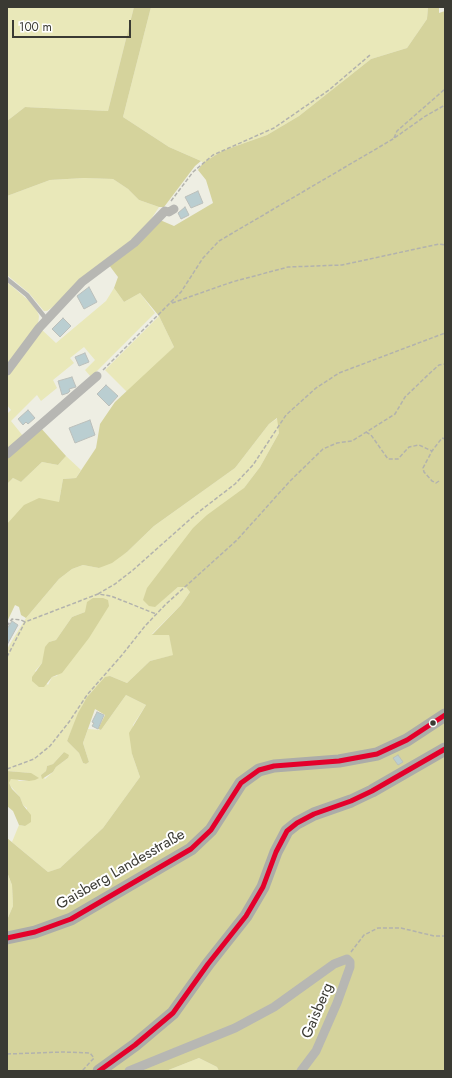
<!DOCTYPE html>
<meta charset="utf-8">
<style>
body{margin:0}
#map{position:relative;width:452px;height:1078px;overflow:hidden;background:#eeeee3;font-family:Jost,sans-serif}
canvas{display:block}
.frame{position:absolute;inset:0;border:8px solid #3a3a33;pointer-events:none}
.scale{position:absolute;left:12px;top:20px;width:119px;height:18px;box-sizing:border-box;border:2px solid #3a3a33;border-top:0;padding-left:5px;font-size:12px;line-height:14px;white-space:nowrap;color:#3a3a33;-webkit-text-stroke:3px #fff;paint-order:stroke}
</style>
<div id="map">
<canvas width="452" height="1078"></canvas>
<div class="frame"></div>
<div class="scale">100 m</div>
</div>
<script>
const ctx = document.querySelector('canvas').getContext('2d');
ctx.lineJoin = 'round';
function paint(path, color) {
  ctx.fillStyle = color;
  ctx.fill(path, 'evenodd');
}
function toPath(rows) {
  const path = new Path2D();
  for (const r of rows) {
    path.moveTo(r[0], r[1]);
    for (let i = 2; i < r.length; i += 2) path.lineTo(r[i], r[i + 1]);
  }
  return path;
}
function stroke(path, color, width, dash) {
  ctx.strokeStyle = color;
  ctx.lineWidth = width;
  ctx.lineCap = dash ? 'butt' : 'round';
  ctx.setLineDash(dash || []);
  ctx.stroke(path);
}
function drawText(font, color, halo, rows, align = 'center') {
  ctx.font = font + ' Jost,sans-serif';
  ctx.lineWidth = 4;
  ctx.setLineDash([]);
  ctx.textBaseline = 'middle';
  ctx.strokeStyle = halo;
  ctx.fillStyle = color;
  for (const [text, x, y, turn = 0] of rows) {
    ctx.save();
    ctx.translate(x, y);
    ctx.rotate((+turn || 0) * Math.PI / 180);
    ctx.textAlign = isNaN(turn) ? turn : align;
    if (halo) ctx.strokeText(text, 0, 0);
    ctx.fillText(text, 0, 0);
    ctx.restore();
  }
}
paint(toPath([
 [7,7,134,7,108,111,25,107,7,121],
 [151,7,428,7,427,19,407,48,371,59,299,116,267,135,222,151,203,163,201,161,169,147,123,117],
 [84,178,113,179,128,189,139,200,159,207,146,227,60,302,47,311,44,311,29,293,7,275,7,196,50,180],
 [7,282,28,300,36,308,39,316,38,325,7,367],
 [114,288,124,302,140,293,155,313,91,377,85,370,95,360,84,347,70,358,74,363,53,380,57,388,41,401,37,395,11,421,23,436,7,451,7,414,11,410,7,405,7,377,21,355,41,329,56,343,106,301],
 [159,316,174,347,128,393,105,370],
 [278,418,279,433,260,467,154,607,178,587,186,587,190,592,181,605,152,634,169,635,174,655,150,661,127,683,110,676,91,692,83,704,67,741,79,753,83,763,86,764,89,762,83,743,88,729,101,730,126,695,146,705,133,725,132,754,140,777,103,828,60,868,48,872,12,842,19,825,25,826,27,808,23,805,20,797,8,783,11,779,15,778,19,781,29,781,31,773,7,771,7,649,26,618,59,579,72,569,83,565,99,568,127,552,154,526,235,468,269,424],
 [85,612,57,676,52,677,48,685,35,671,42,663,49,642,56,640,72,617],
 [64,752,68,758,56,767,53,772,45,779,41,775,46,771,47,766,53,764],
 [66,456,81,470,76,478,63,479,59,502,7,524,7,484,13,478,21,482,42,462,58,465],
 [7,872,12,885,13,906,7,920],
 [199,1058,217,1067,219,1071,166,1071]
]), '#e9e8b9');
paint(toPath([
 [134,7,151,7,123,117,169,147,201,161,195,166,164,207,159,207,139,200,128,189,113,179,84,178,50,180,7,196,7,121,25,107,108,111],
 [428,7,439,7,439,13,445,11,445,1071,219,1071,217,1067,199,1058,166,1071,7,1071,7,920,13,906,12,885,7,872,7,838,48,872,60,868,103,828,140,777,132,754,129,733,146,705,126,695,101,730,98,729,105,715,95,709,83,743,89,762,86,764,83,763,79,753,67,741,78,713,87,697,105,677,110,676,127,683,150,661,173,655,169,635,152,635,181,605,190,592,186,587,178,587,155,607,149,606,143,600,147,588,193,528,207,515,244,488,260,467,279,433,277,418,269,424,235,468,154,526,127,552,112,563,99,568,83,565,72,569,59,579,26,618,21,615,19,607,15,605,7,622,7,524,24,505,39,498,59,502,63,479,76,478,96,448,100,424,115,402,174,347,159,316,140,293,124,302,114,288,118,277,109,265,160,220,174,226,213,203,206,180,198,170,203,163,222,151,267,135,299,116,371,59,407,48,427,19],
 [40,427,66,456,58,465,42,462,21,482,13,478,7,484,7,457],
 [93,598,103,598,108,600,109,606,89,638,62,673,52,677,44,687,39,687,32,681,32,677,42,663,45,647,49,642,56,640,72,617,85,612,87,602],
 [64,752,69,755,68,758,56,767,53,772,42,779,41,775,46,771,47,766,53,764],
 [7,771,31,773,39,778,35,780,29,781,11,779,9,783,12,789,20,797,23,805,31,815,31,822,25,826,19,825,13,811,7,806]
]), '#d5d39c');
const building = toPath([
 [198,191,203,203,191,208,185,197,198,191],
 [185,207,189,215,181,219,178,213,185,207],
 [89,287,97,302,84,309,77,296,89,287],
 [63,318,71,326,60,337,52,329,63,318],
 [85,353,89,362,79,366,75,357,85,353],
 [72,377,76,387,69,389,70,391,68,393,62,395,58,381,72,377],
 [106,385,118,396,109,406,97,394,106,385],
 [28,410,35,418,28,424,26,422,23,425,18,419,28,410],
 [90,420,95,435,75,443,69,428,90,420],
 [12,621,18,625,7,645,7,629,12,621],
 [97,712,104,715,98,729,92,726,94,723,92,722,97,712],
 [398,755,403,762,398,765,393,758,398,755]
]);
paint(building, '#baced1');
stroke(building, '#bbbfbb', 1);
stroke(toPath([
 [394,138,397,131,445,89],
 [171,201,193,172,213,155,274,128,329,90,370,55],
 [172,303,232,282,288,267,342,265,439,244,445,245],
 [103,370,181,292,203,258,219,241,393,139,424,117,445,105],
 [366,432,371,435,388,459,398,459,409,447,419,445,432,451],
 [439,481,436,483,432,481,424,472,423,468,432,451,442,438,445,439],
 [98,594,115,584,133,570,196,514,235,484,253,465,286,415,316,388,339,373,445,333],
 [7,626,12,619,21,620,25,622],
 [7,657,25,622,98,594,111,596,156,614],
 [7,769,34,759,50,746,69,722,87,695,122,655,145,626,166,604,237,540,290,481,323,449,337,443,352,441,395,414,405,397,430,373,439,365,445,364],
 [351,952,364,935,378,928,401,928,434,936,445,936],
 [7,1054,63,1052,90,1053,94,1058,82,1071]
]), '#b2b2ad', 1.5, [4, 2]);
stroke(toPath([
 [7,279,27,295,47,320]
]), '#b7b7b3', 4.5);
stroke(toPath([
 [7,371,39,328,82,282,134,243,165,211,169,212,174,209],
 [7,454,97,376],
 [129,1071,235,1028,274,1007,334,964,347,959,350,962,350,967,337,1003,316,1051,301,1071]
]), '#b7b7b3', 9);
stroke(toPath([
 [7,938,35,932,71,919,191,849,211,830,241,783,259,770,274,766,339,761,377,754,407,740,445,715],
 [99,1071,135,1045,173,1013,208,964,246,916,263,887,276,852,287,831,297,823,314,814,351,801,372,791,445,749]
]), '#acaca8', 13);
stroke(toPath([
 [7,938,35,932,71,919,191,849,211,830,241,783,259,770,274,766,339,761,377,754,407,740,445,715],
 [99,1071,135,1045,173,1013,208,964,246,916,263,887,276,852,287,831,297,823,314,814,351,801,372,791,445,749]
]), '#e4002b', 5);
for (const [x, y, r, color] of [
 [433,723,3.5,"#3a3a33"]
]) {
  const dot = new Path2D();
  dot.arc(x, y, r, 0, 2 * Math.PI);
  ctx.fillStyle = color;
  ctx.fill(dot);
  stroke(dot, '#fff', 1.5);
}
drawText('15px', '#3a3a33', '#fff', [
 ["Gaisberg Landesstraße",121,870,-30],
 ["Gaisberg",318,1011,-67]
]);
</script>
